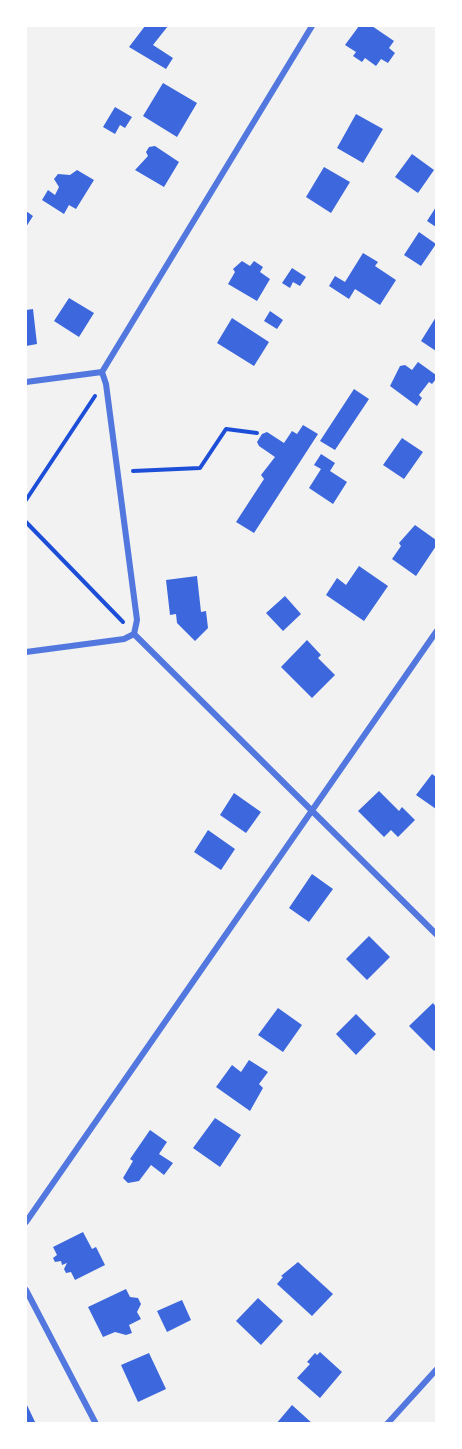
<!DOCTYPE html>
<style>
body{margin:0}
#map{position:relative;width:462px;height:1449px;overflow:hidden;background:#f2f2f2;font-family:Arial,sans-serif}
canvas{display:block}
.frame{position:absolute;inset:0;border:27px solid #fff;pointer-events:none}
</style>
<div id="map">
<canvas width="462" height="1449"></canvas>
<div class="frame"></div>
</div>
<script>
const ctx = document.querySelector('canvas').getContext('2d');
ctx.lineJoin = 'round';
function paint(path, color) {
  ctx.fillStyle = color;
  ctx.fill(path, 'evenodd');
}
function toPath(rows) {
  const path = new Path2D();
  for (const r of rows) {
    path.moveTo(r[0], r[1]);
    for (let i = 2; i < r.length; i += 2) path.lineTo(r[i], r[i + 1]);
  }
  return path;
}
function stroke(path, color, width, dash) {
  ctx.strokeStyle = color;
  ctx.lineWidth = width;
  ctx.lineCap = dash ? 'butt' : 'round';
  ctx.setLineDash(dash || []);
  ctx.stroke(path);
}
paint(toPath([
 [145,26,168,26,153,45,173,58,166,69,129,47],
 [359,26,372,26,394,41,389,48,395,53,388,63,381,59,376,66,365,58,362,62,353,56,356,52,345,45],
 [163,83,197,103,177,137,143,116],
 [115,107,132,117,125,128,120,125,115,134,103,127],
 [356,114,383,129,363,163,337,148],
 [155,146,179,162,164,187,135,170,148,156,146,152,149,147],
 [412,154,434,170,418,193,395,177],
 [324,167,350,182,331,213,306,197],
 [77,170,94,180,76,209,69,205,64,214,42,200,48,190,55,195,59,187,54,179,58,174,70,175],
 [436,207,436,227,427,221],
 [26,211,33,216,26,227],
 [419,232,436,244,421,266,404,255],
 [363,253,378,262,375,266,396,280,380,305,355,289,349,299,329,286,335,276,345,282],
 [242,261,250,266,254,261,263,267,260,272,270,279,257,301,228,284,235,272,233,269],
 [292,268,306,277,300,286,293,282,290,288,282,283],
 [69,298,94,313,79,337,54,321],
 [33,309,37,344,26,346,26,310],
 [270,311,283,320,277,329,264,321],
 [436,317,436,351,421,341],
 [232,318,269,342,254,366,217,343],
 [418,362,436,375,436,379,432,384,429,382,419,395,422,398,417,406,390,386,400,366,405,365,412,370],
 [354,389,369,399,335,450,320,441],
 [303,425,318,434,254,533,236,522,264,479,261,475,275,457,259,446,257,442,262,434,267,432,284,443,292,431,297,434],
 [402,438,423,452,404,479,383,465],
 [321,454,335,463,330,471,347,482,333,504,309,488,321,469,314,465],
 [415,525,436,540,436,546,416,576,392,559,401,546,399,543],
 [359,566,388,586,364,621,326,595,337,578,346,585],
 [197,576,201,612,206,611,208,628,195,641,177,623,176,614,170,615,166,580],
 [285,596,301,614,283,631,266,613],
 [307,640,321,655,318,658,335,675,312,698,281,667],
 [432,774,436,777,436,809,416,795],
 [379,791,399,811,402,807,415,820,398,837,391,830,384,837,358,811],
 [234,793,261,812,246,833,220,815],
 [208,830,235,849,221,870,194,852],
 [312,874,333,889,309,922,289,908],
 [369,936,390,957,367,980,346,959],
 [433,1003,436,1007,436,1049,434,1051,409,1026],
 [278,1008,302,1025,283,1052,258,1035],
 [356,1014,376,1034,356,1055,336,1034],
 [249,1060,268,1072,259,1084,263,1088,250,1111,216,1087,232,1065,241,1072],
 [215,1118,241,1135,220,1167,193,1148],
 [150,1130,167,1142,159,1154,173,1163,164,1175,151,1165,139,1181,128,1183,123,1178,133,1161,130,1159],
 [83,1232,92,1249,96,1247,105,1265,75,1280,71,1272,66,1273,64,1269,67,1263,62,1265,61,1261,55,1262,53,1258,57,1255,53,1247],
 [298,1262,333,1294,312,1316,277,1284,283,1277,281,1276],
 [126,1289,130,1297,138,1298,141,1304,137,1312,141,1319,129,1325,132,1333,126,1335,115,1332,103,1337,88,1307],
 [258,1298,283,1321,261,1345,236,1321],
 [182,1300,191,1320,167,1332,157,1311],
 [320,1352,342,1372,320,1398,297,1378,310,1364,307,1362,315,1353,317,1355],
 [149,1353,166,1389,138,1402,121,1365],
 [26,1403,36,1424,26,1424],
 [292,1405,313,1424,276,1424]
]), '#3d67dc');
stroke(toPath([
 [133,471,200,468,226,429,257,433],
 [26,500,95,396],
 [26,522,123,622]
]), '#1d4ed8', 4);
stroke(toPath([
 [102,372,312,26],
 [26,382,102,372,106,384,137,620,134,634],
 [134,634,436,934],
 [26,652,124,639,134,634],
 [26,1222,436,632],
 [26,1290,96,1424],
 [387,1424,436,1370]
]), '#5277de', 6);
</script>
